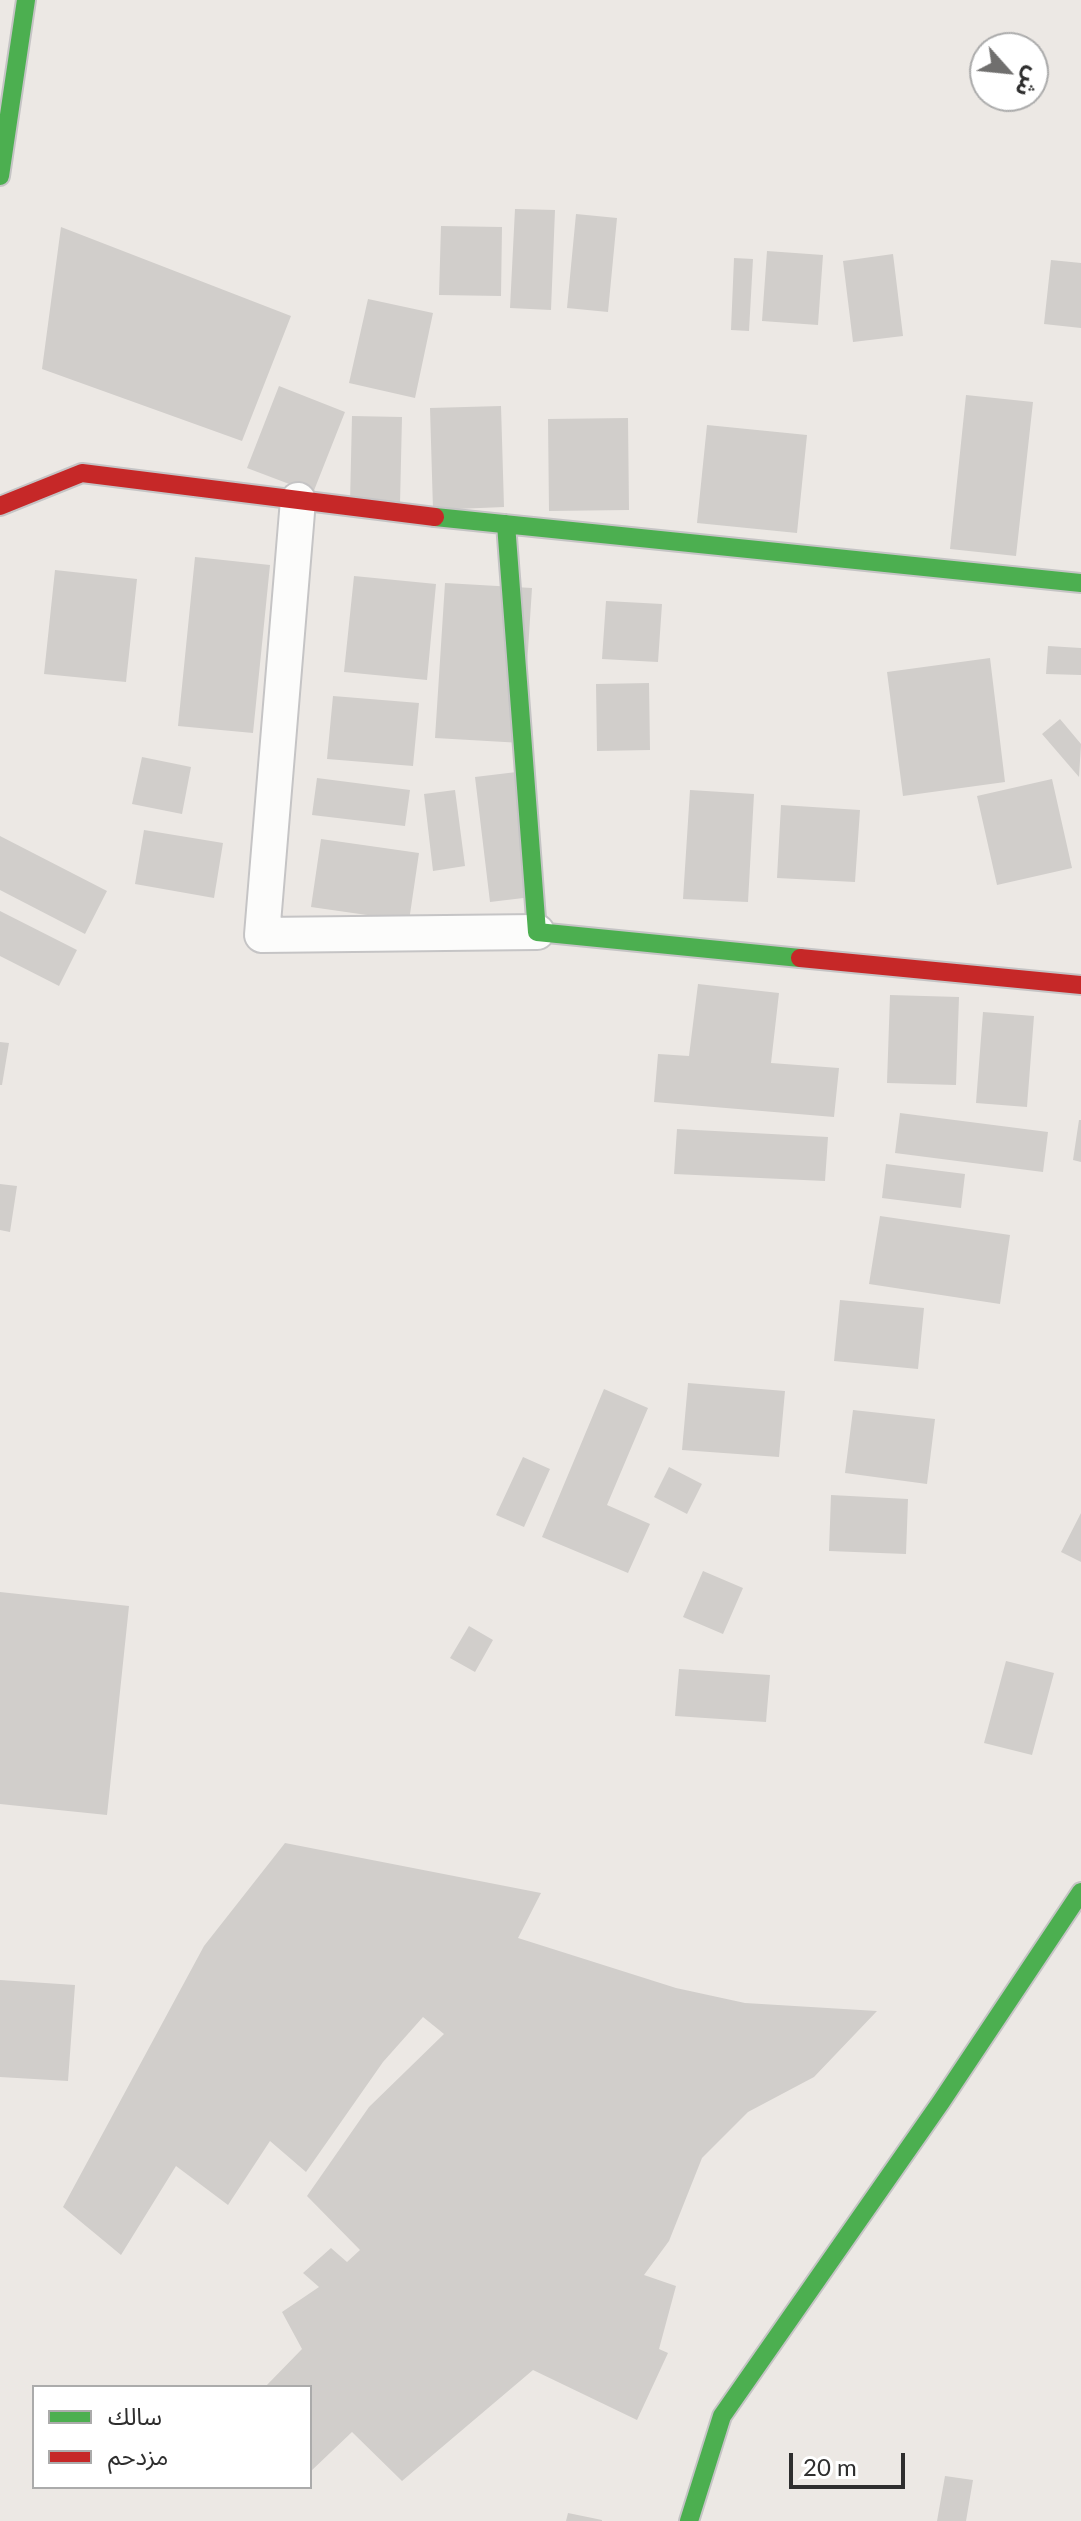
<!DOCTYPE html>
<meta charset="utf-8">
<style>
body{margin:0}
#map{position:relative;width:1081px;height:2521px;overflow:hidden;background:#ece8e4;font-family:Lato,"Noto Sans Arabic",sans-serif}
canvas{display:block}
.legend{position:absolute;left:32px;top:2385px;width:280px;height:104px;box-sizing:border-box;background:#fff;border:2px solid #ababab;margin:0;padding:10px 14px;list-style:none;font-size:24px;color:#2e2e2e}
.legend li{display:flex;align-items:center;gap:16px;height:40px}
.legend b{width:40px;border:2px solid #ababab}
.north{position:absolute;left:969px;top:32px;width:80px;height:80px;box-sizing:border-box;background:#fff;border:2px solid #ababab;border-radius:50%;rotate:117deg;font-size:22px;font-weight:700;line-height:32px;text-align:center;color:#2e2e2e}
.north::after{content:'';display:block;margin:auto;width:28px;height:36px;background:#706f6e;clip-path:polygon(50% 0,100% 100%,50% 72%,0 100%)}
.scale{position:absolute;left:789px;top:2453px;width:116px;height:36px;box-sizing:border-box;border:4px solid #2e2e2e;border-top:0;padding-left:10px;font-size:24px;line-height:28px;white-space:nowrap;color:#2e2e2e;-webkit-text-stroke:6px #fff;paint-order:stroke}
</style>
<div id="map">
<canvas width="1081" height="2521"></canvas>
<ul class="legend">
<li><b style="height:10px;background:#4caf50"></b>سالك</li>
<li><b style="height:10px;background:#c62828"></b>مزدحم</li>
</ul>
<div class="north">ش</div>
<div class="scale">20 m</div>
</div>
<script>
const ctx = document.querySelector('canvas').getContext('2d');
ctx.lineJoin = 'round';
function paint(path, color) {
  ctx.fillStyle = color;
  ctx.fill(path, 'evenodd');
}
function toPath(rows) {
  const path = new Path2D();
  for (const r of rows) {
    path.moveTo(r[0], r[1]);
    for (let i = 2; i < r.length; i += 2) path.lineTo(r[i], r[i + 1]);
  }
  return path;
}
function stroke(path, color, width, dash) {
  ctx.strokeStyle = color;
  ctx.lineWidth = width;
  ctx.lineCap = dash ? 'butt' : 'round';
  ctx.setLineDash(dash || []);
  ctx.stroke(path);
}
paint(toPath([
 [515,209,555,210,551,310,510,308],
 [576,214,617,218,608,312,567,308],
 [441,226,502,227,501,296,439,295],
 [61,227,291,316,242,441,42,369],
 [767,251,823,255,818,325,762,321],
 [893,254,903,336,853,342,843,261],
 [734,258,753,259,749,331,731,330],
 [1051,260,1081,263,1081,328,1044,324],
 [368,299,433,313,415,398,349,383],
 [279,386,345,412,313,493,247,468],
 [966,395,1033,402,1016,556,950,549],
 [501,406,504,507,433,510,430,408],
 [352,416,402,417,400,504,350,503],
 [628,418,629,510,549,511,548,419],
 [707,425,807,435,797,533,697,523],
 [195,557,270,565,253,733,178,726],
 [55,570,137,579,126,682,44,674],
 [354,576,436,584,427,680,344,672],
 [445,583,532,588,522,743,435,738],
 [606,601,662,604,658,662,602,659],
 [1048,646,1081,648,1081,675,1046,674],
 [990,658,1005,782,903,796,887,672],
 [649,683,650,750,597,751,596,684],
 [333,696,419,703,413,766,327,759],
 [1060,719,1081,744,1079,777,1042,734],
 [142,757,191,767,182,814,132,804],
 [525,771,540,896,490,902,475,777],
 [317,778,410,790,405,826,312,815],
 [1052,779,1072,868,997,885,977,796],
 [455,790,465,866,433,871,424,794],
 [690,790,754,794,748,902,683,899],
 [781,805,860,810,855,882,777,878],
 [144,830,223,843,214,898,135,884],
 [0,836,107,891,85,934,0,890],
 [321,839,419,853,409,921,311,907],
 [0,911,77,950,59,986,0,956],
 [698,984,779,993,771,1063,839,1068,834,1117,654,1102,658,1054,689,1056],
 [890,995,959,997,956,1085,887,1083],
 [983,1012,1034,1016,1027,1107,976,1103],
 [0,1042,9,1043,2,1085,0,1085],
 [900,1113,1048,1132,1043,1172,895,1153],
 [1079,1120,1081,1120,1081,1162,1073,1160],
 [677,1129,828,1137,825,1181,674,1174],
 [886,1164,965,1174,961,1208,882,1198],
 [0,1184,17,1186,10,1232,0,1230],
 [880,1216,1010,1235,1000,1304,869,1284],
 [840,1300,924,1308,918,1369,834,1361],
 [688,1383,785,1391,779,1457,682,1450],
 [604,1389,648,1408,607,1505,650,1524,628,1573,542,1537],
 [853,1410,935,1419,927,1484,845,1473],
 [523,1457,550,1469,524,1527,496,1515],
 [669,1467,702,1484,687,1514,654,1497],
 [831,1495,908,1499,906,1554,829,1551],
 [1081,1513,1081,1562,1061,1552],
 [703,1571,743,1588,723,1634,683,1617],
 [0,1592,129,1606,107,1815,0,1804],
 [469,1626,493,1640,475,1672,450,1658],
 [1006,1661,1054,1673,1032,1755,984,1743],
 [679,1669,770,1675,766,1722,675,1716],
 [285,1843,541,1893,518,1938,676,1988,745,2003,877,2011,814,2077,748,2112,702,2158,669,2241,644,2275,676,2286,659,2349,668,2353,637,2420,533,2370,402,2481,352,2432,310,2472,310,2387,265,2387,302,2349,282,2312,319,2287,303,2273,331,2248,347,2262,360,2250,307,2196,369,2107,444,2034,423,2017,383,2062,306,2172,270,2141,228,2205,176,2166,121,2255,63,2207,204,1946],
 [0,1980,75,1985,68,2081,0,2077],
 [945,2476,973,2480,966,2521,937,2521],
 [568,2513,602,2520,602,2521,566,2521]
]), '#d1cecb');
const street = toPath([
 [298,500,262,935,537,932]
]);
const fast = toPath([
 [0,176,26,0],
 [435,517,1081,583],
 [506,524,537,932,800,958],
 [689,2521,722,2416,941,2102,1081,1892]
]);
const jam = toPath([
 [0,506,82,473,435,517],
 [800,958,1081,985]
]);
stroke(street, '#c5c4c5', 38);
stroke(fast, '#c5c4c5', 22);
stroke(jam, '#c5c4c5', 22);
stroke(street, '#fcfcfb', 34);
stroke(fast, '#4caf50', 18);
stroke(jam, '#c62828', 18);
</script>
